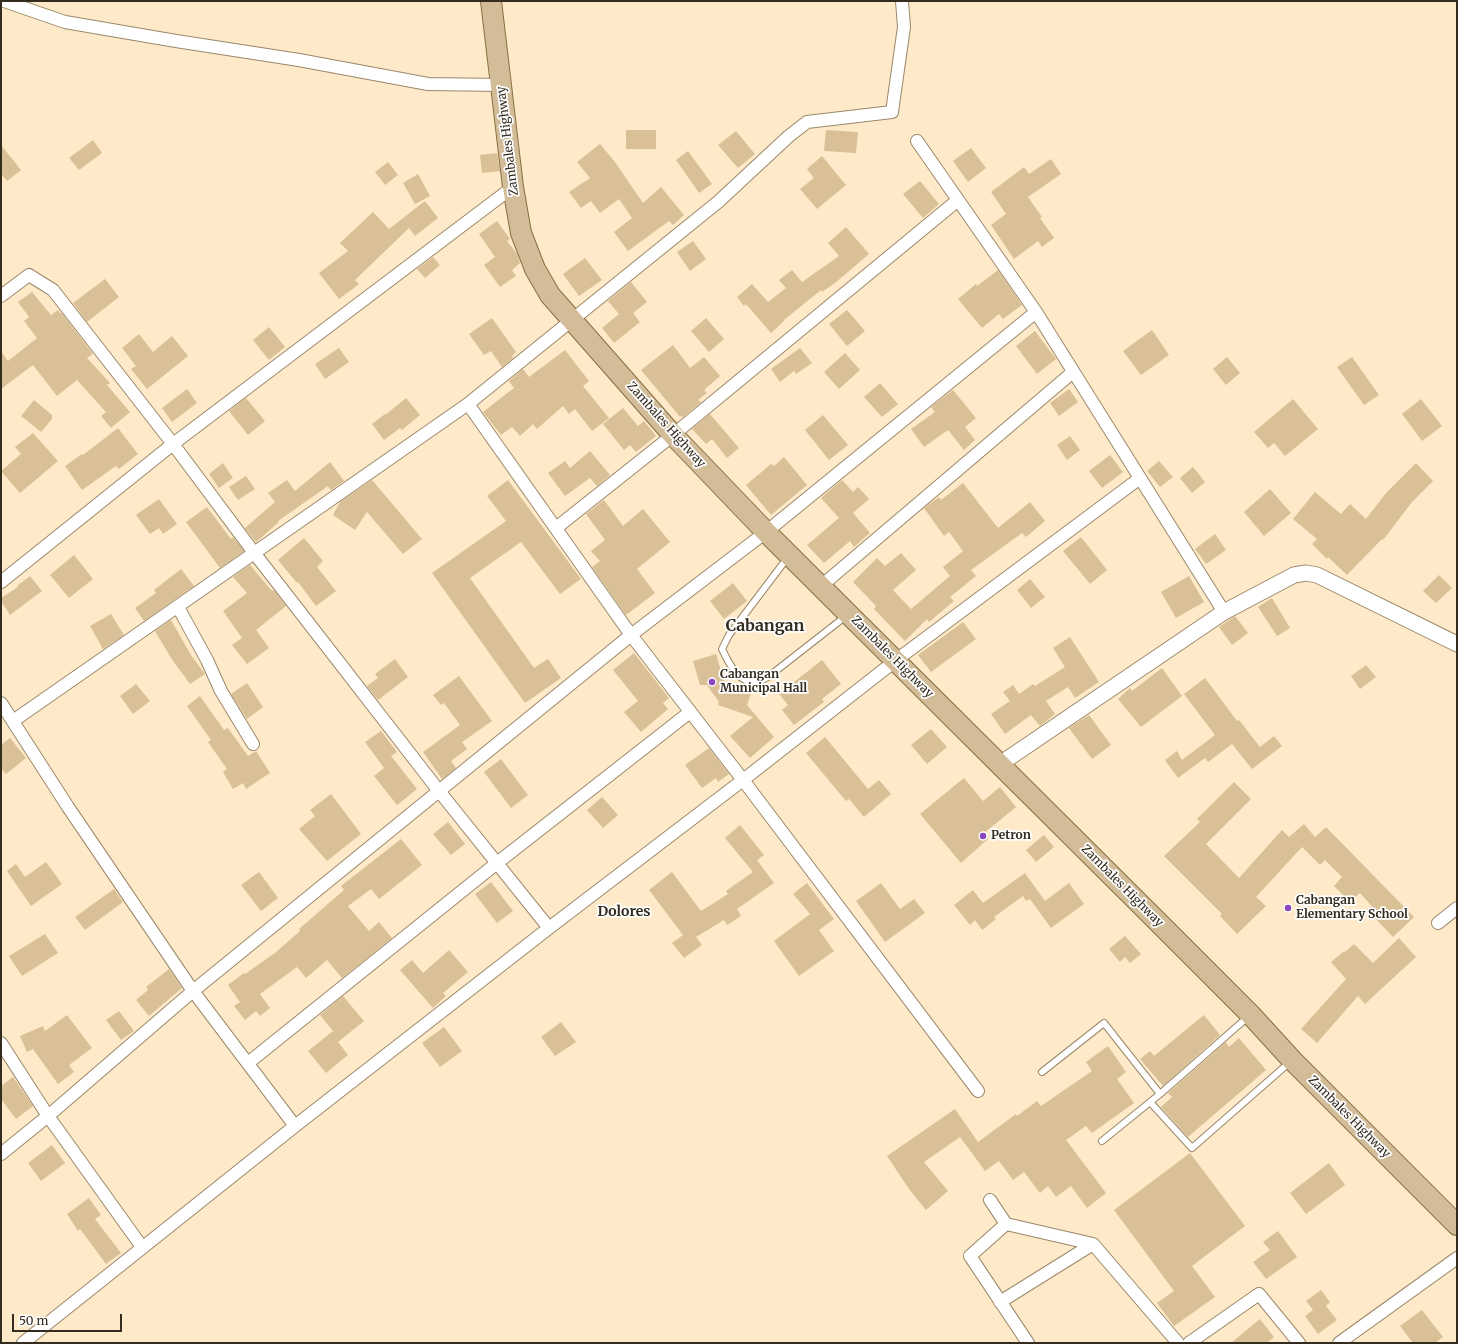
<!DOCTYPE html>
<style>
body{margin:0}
#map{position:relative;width:1458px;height:1344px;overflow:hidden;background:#fee9c8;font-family:Merriweather,serif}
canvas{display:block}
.frame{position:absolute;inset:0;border:2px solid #342c1f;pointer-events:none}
.scale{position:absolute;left:12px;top:1314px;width:110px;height:18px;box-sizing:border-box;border:2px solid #342c1f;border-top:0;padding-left:5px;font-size:12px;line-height:14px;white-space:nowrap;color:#342c1f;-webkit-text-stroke:3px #fff;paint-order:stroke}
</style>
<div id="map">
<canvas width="1458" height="1344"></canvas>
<div class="frame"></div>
<div class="scale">50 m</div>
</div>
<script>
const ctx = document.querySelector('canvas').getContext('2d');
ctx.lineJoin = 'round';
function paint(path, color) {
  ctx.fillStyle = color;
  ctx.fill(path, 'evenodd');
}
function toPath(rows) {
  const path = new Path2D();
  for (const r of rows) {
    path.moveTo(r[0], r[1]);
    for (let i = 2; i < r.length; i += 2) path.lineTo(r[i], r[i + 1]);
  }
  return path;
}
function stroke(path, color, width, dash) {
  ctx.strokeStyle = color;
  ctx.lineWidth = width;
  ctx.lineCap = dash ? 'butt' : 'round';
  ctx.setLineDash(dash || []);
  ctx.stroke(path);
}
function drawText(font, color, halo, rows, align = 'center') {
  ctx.font = font + ' Merriweather,serif';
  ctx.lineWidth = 3.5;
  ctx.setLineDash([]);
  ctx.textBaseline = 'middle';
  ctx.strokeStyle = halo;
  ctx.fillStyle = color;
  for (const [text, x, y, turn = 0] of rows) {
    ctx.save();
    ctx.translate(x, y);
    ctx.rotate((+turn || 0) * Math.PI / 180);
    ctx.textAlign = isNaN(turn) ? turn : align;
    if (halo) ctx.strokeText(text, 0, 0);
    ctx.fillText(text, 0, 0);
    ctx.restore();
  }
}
paint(toPath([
 [626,130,656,130,656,149,626,149],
 [826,130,858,132,856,153,824,151],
 [736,131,755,154,738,168,718,145],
 [93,140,102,153,79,170,69,158],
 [600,144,615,162,643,203,661,187,684,215,673,225,669,221,628,251,614,232,632,218,619,199,600,213,591,201,581,208,569,192,590,178,577,162],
 [1,145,21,170,7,181,1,174],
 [971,148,986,168,968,182,953,161],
 [688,151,712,184,699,193,676,160],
 [497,153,500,171,482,173,480,155],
 [822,156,846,185,817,209,800,189,814,178,807,169],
 [1051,159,1061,174,1028,197,1042,217,1040,218,1054,238,1042,247,1038,241,1014,259,991,225,1006,214,991,192,1024,167,1029,174],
 [388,162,398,175,385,185,375,172],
 [418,174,430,196,415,204,403,183],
 [920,181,939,204,923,218,903,194],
 [425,201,438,218,415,236,409,228,355,280,359,284,339,299,319,273,348,251,340,243,373,212,389,229],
 [497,221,510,239,507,241,517,254,520,263,512,270,516,276,500,287,484,265,495,257,479,234],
 [846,227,869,254,835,283,822,292,821,290,784,320,784,321,771,333,746,304,744,306,737,297,752,284,768,302,786,288,779,280,792,270,802,282,839,256,828,243],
 [693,241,706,259,690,271,677,252],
 [433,257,440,265,425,278,417,269],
 [585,258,602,280,579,296,563,274],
 [998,270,1022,305,1003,319,999,314,982,328,958,299,976,284,977,286],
 [105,279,119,297,87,322,73,303],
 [631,282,647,302,633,313,640,322,614,343,602,328,619,314,608,301],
 [32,292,51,315,58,310,60,313,61,312,93,354,87,358,110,383,107,385,130,412,111,428,101,416,106,412,77,380,57,396,33,365,1,389,1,351,8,361,37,338,24,321,29,317,18,302],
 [847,310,865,331,847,346,829,324],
 [492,318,516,352,512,356,513,358,502,367,491,351,484,355,469,334],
 [706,318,724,339,709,352,691,331],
 [269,327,285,347,269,360,253,340],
 [1152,330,1169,355,1141,375,1123,351],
 [1035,331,1056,359,1037,374,1016,346],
 [139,334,153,352,172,336,188,356,147,389,131,369,136,366,122,348],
 [673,345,690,368,704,357,720,376,704,390,707,393,698,400,701,402,683,417,681,416,680,417,641,370],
 [339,348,349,362,325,379,315,364],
 [800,348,812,363,796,374,794,371,780,382,771,369],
 [565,350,589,381,583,386,609,418,592,431,575,409,569,414,563,406,537,429,533,424,520,436,512,427,501,435,483,412,514,388,509,381,523,369,529,377],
 [845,353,860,370,839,389,824,372],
 [1227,357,1240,373,1226,385,1213,369],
 [1352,357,1379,395,1364,405,1337,367],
 [880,383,898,404,882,417,864,397],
 [187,389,197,403,172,422,162,408],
 [1069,389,1078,402,1059,416,1050,403],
 [953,390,976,418,965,427,975,440,964,450,948,430,924,447,911,429,935,412,931,407],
 [246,398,265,421,248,435,229,411],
 [406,398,420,415,402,430,400,428,384,440,372,424,385,414,385,415],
 [1293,399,1318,429,1285,456,1274,443,1268,448,1254,432],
 [1421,399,1442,426,1422,441,1402,414],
 [34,400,52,415,52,419,41,432,21,416],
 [623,408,638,426,644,421,656,436,636,452,630,445,624,450,603,424],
 [710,414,739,448,727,458,712,439,706,444,692,429],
 [823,415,848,445,829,460,805,430],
 [118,428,138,454,119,469,116,466,82,490,65,466,82,454,83,455],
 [33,433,58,461,20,493,1,471,21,454,15,447],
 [1070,436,1080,450,1067,460,1057,445],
 [590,451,610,475,597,486,590,478,565,496,548,473,565,461,570,468],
 [1110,455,1123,472,1102,488,1089,471],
 [784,457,807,485,771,515,746,485,771,464,774,466],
 [1159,461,1173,477,1160,487,1147,471],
 [330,462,344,481,331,490,328,486,278,521,279,522,256,542,245,528,275,502,268,493,287,480,295,491],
 [223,463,233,478,219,488,209,474],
 [1416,463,1433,481,1412,502,1383,540,1382,539,1347,575,1328,557,1327,559,1312,544,1317,539,1293,519,1315,492,1341,514,1350,504,1366,519,1386,493],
 [1193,467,1205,482,1192,493,1180,478],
 [246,476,255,489,238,500,229,487],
 [372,480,422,539,403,554,367,512,355,530,333,515,340,502],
 [508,480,581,579,560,594,521,542,470,578,534,668,548,659,561,678,525,703,432,573,506,521,487,496],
 [842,480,853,492,858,487,869,499,853,513,870,533,854,547,850,541,824,563,807,545,839,518,821,498],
 [963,483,998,528,1030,502,1045,521,1026,537,1022,533,971,570,976,576,950,597,954,601,929,622,927,619,905,641,874,609,876,606,853,582,877,558,885,566,901,553,916,570,893,590,911,609,950,576,943,567,963,551,949,532,944,536,924,508,939,497,941,500],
 [1270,489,1291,513,1264,536,1244,512],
 [159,499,177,524,163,534,159,528,150,534,136,515],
 [604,500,623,526,643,509,670,542,637,569,655,593,626,615,592,567,600,561,591,551,605,540,586,514],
 [207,507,231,539,233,537,244,551,220,568,186,522],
 [1215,534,1226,550,1206,564,1195,549],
 [1081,537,1107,570,1090,584,1063,551],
 [304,538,323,561,317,567,336,591,316,606,298,582,297,583,278,560],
 [74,555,93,579,69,598,50,575],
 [250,565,272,591,274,590,286,606,256,630,269,648,247,664,232,645,242,638,223,611,247,593,233,577],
 [181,569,194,586,144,621,135,608,156,593,154,590],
 [1439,575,1452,588,1436,603,1423,591],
 [30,576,42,591,10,615,1,601,1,598,18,587,17,586],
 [1189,576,1204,602,1176,618,1161,592],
 [1030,579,1045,597,1031,608,1017,590],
 [733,583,747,601,724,619,710,601],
 [1272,598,1290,628,1277,636,1258,607],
 [111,614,124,635,103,649,90,626],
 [1235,616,1248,633,1232,645,1219,627],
 [171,620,191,655,205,674,190,684,171,658,155,631],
 [963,622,976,639,931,672,918,655],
 [1070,637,1099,682,1075,698,1068,687,1046,701,1055,714,1040,726,1031,715,1005,734,991,714,1010,701,1003,692,1013,685,1019,694,1033,684,1035,686,1065,667,1053,648],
 [634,653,669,698,663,703,668,709,641,732,624,712,638,701,613,670],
 [716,654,723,678,727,686,751,693,747,705,774,737,750,758,730,736,753,717,718,705,719,702,707,685,700,685,693,661],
 [395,659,408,677,378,700,367,686,378,678,375,674],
 [822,660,841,684,822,699,824,702,794,725,782,710,788,705,779,694],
 [1366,665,1376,677,1360,689,1351,676],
 [1162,668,1182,696,1141,727,1118,699,1130,688,1132,691],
 [459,676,492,721,462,742,467,749,451,761,456,768,442,779,423,752,460,725,444,703,441,705,433,695],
 [1205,678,1237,721,1239,720,1260,747,1274,736,1282,746,1252,769,1232,744,1208,762,1205,758,1178,778,1165,760,1177,751,1182,760,1215,735,1184,694],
 [247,683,263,707,247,719,231,694],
 [136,684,150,701,133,714,120,696],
 [200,696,224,730,228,728,248,756,256,751,270,773,246,789,243,783,233,789,223,772,227,769,208,742,211,740,187,706],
 [1089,715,1111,745,1092,759,1069,728],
 [931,729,947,747,927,764,911,745],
 [381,731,397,752,391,756,417,789,397,805,374,776,384,768,365,742],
 [825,737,868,789,879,780,891,794,864,817,849,799,846,801,806,753],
 [10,738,26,758,6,774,1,768,1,745],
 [709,748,729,774,718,782,716,778,702,788,685,765],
 [501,759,528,795,511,808,484,772],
 [964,778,983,801,1000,787,1016,807,983,834,988,839,961,863,920,814],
 [1234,782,1251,799,1206,844,1239,878,1282,830,1289,837,1304,824,1315,837,1326,827,1414,917,1393,937,1374,917,1378,913,1360,893,1350,902,1334,886,1342,877,1325,860,1320,865,1302,847,1256,897,1266,906,1237,934,1220,916,1222,914,1164,856,1200,822,1197,819],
 [331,794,361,834,327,861,299,829,315,816,310,810],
 [602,797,618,815,603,828,587,810],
 [448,822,465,844,451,855,433,834],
 [740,825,764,855,757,860,774,883,737,909,741,916,727,925,724,920,696,937,702,945,684,958,672,943,683,935,649,890,672,872,701,911,728,894,726,891,753,872,725,838],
 [1044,835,1054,847,1036,862,1026,850],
 [401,839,422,865,379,899,371,889,348,906,369,931,379,922,392,938,342,978,327,960,306,978,297,967,260,994,270,1008,260,1016,256,1011,245,1020,234,1006,240,1002,228,985,244,973,245,974,275,953,300,931,299,929,344,890,341,886],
 [46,862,62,884,31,906,7,871,16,864,25,877],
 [259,872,278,898,261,911,241,885],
 [1025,873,1045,901,1069,883,1084,904,1051,928,1030,899,1026,901,1023,896,994,917,996,919,982,930,975,920,970,925,954,905,973,890,983,903],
 [491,882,513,911,497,923,475,894],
 [807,883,834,919,819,930,834,951,799,976,774,941,810,914,793,894],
 [881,883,900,909,914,899,925,913,885,942,856,901],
 [114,889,123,902,85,930,75,917],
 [45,934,58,953,22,976,9,956],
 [1125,936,1141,954,1130,963,1125,957,1120,962,1109,949],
 [1399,938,1416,957,1365,1004,1358,996,1317,1043,1301,1029,1346,979,1331,962,1344,951,1345,952,1354,944,1373,963],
 [449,950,468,972,443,993,446,996,433,1008,400,970,412,960,423,973],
 [169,969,182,988,149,1016,136,1000,148,990,146,987],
 [343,996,364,1021,338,1042,348,1055,326,1073,308,1051,333,1031,320,1015],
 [119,1011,134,1031,121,1040,106,1020],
 [67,1015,92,1048,69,1065,74,1072,58,1084,33,1049,27,1052,20,1036,43,1026,45,1031],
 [1204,1015,1220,1035,1163,1086,1140,1059,1150,1051,1154,1056],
 [561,1022,576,1042,555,1056,541,1037],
 [444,1027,462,1051,440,1067,422,1043],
 [1239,1038,1266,1070,1188,1137,1161,1107,1172,1097,1168,1093,1226,1042,1229,1047],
 [1108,1046,1126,1072,1117,1079,1134,1103,1092,1133,1086,1126,1066,1140,1106,1193,1087,1208,1071,1186,1056,1197,1048,1186,1040,1193,1024,1172,1013,1180,999,1161,985,1171,960,1137,924,1162,948,1191,926,1210,909,1189,887,1156,955,1109,978,1142,1016,1114,1017,1116,1037,1101,1041,1106,1092,1071,1086,1062],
 [13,1077,33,1106,16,1119,1,1099,1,1086],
 [52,1145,65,1163,41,1181,28,1163],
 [1190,1153,1245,1226,1192,1266,1215,1297,1174,1326,1157,1303,1174,1291,1114,1210],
 [1329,1163,1345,1185,1306,1214,1290,1193],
 [89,1198,101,1215,95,1219,121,1253,106,1264,80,1229,78,1231,67,1214],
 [1278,1231,1297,1257,1266,1279,1253,1262,1270,1250,1263,1242],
 [1321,1290,1330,1302,1326,1306,1337,1320,1318,1334,1305,1316,1313,1310,1306,1301],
 [1422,1310,1443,1337,1435,1343,1413,1343,1400,1326],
 [1260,1319,1274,1337,1267,1343,1231,1343]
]), '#d9c096');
const service = toPath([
 [788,557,729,635,722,649,728,661,737,675,747,681,758,682,768,677,846,616],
 [1042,1072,1104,1023,1160,1094],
 [1150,1102,1192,1148,1290,1062],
 [1102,1141,1160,1094,1249,1016]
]);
const minor = toPath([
 [4,1,65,22,176,41,299,60,428,84,502,85],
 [917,141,1036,312,1224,612],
 [1,296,29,275,53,290,173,444,255,554,439,791,549,928],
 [468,404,631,635,743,780,978,1091],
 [556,528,673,435,958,200],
 [1,582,173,444,513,187],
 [820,587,1073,372],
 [178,607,207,660,221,691,253,744],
 [1,703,68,807,193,991,295,1126],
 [13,721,468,404,718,202,789,136,807,122,892,112,904,27,902,1],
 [1438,923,1457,908],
 [1,1043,48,1116,142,1247],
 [248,1063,497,863,690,712],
 [1,1154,48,1116,193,991,439,791,631,635,766,532,1036,312],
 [990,1200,1006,1224,970,1256,1028,1343],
 [1006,1224,1093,1244,1178,1343],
 [1000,1302,1093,1244],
 [23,1343,295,1126,549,928,743,780,895,661,1140,478],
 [1189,1343,1259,1294,1299,1343],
 [1339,1343,1457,1258]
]);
const tertiary = toPath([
 [1000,764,1224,612,1294,575,1306,573,1317,575,1457,644]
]);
const primary = toPath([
 [491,1,513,187,521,233,535,269,550,295,673,435,766,532,1152,916,1250,1014,1292,1060,1457,1225]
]);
stroke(service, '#9b886a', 8);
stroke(minor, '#9b886a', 14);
stroke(tertiary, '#9b886a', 17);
stroke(primary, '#886e41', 22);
stroke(service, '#fff', 6);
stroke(minor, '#fff', 12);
stroke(tertiary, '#fff', 15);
stroke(primary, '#d3bd98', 20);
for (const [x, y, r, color] of [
 [712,682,4,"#8948bd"],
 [983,836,4,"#8948bd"],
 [1288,908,4,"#8948bd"]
]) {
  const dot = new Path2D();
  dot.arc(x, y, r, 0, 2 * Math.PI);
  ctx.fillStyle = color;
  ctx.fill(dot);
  stroke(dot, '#fff', 1.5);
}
drawText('12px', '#342c1f', '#fff', [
 ["Zambales Highway",508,141,-97],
 ["Zambales Highway",666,425,48],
 ["Zambales Highway",892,657,45],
 ["Zambales Highway",1122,886,45],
 ["Zambales Highway",1349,1117,45]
]);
drawText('bold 12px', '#342c1f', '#fff', [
 ["Cabangan",720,675],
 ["Municipal Hall",720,689],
 ["Petron",991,836],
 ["Cabangan",1296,901],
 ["Elementary School",1296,915]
], 'left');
drawText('bold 14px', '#342c1f', '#fff', [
 ["Dolores",624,912]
]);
drawText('bold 16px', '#342c1f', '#fff', [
 ["Cabangan",765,626]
]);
</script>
